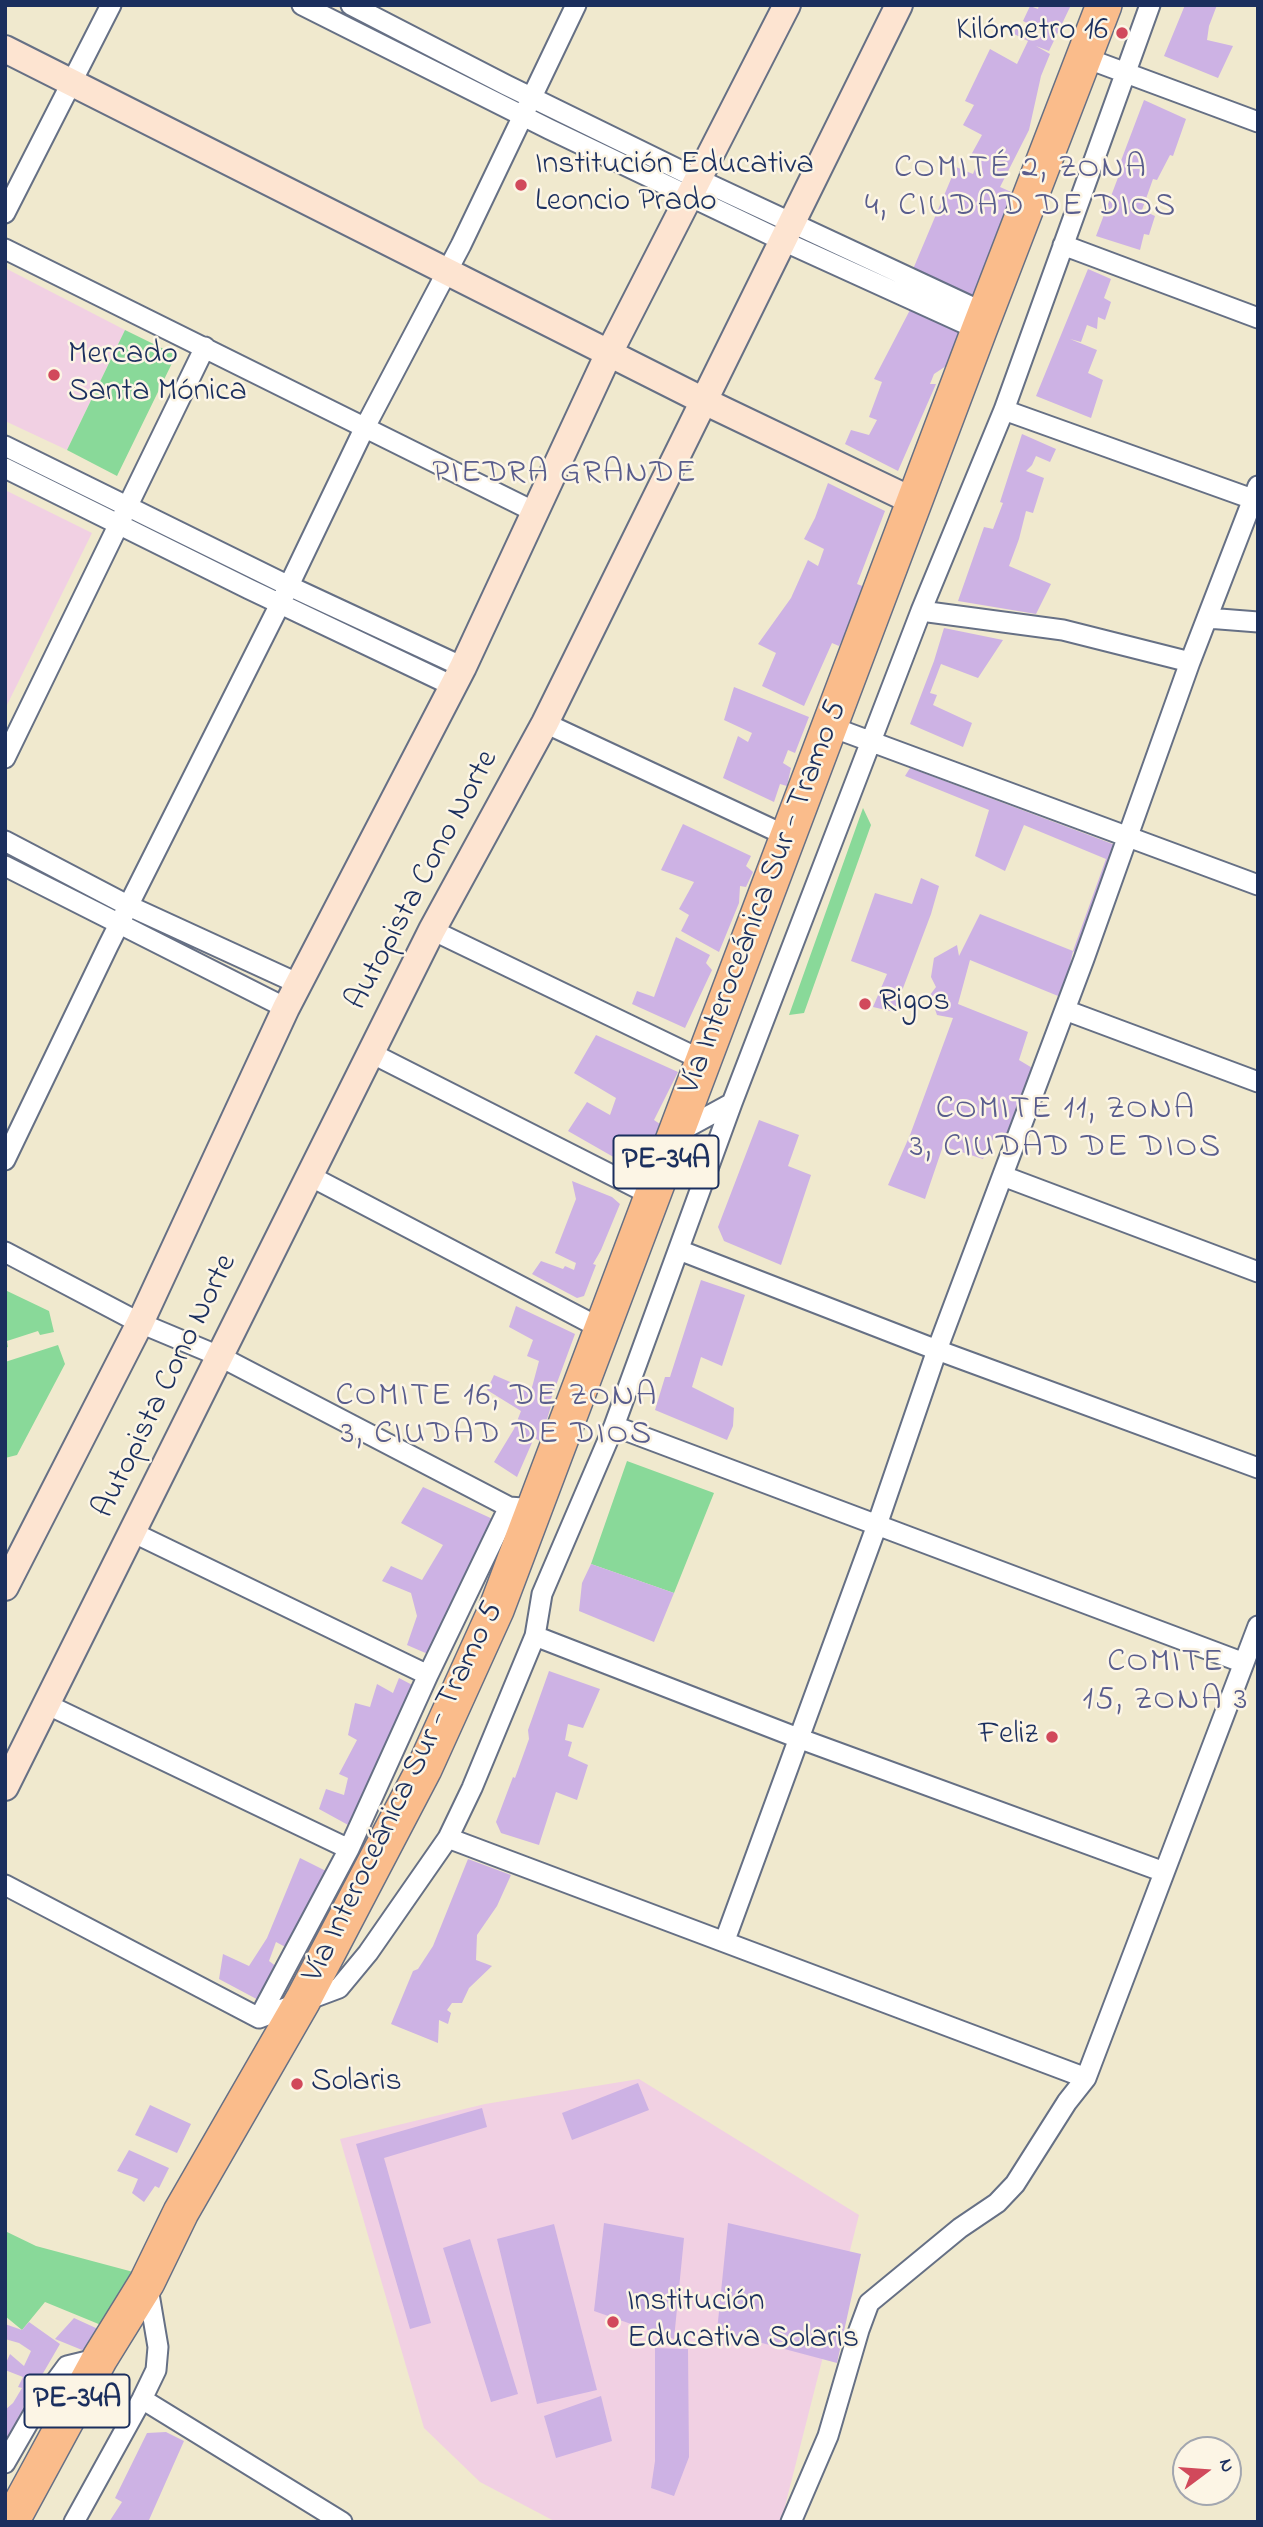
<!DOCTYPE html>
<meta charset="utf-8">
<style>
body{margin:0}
#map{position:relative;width:1263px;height:2527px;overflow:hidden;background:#f0e9ce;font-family:"Indie Flower",sans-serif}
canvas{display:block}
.frame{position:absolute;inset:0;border:7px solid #1b2f5e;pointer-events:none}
.north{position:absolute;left:1172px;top:2436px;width:70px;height:70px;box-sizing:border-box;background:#fcf5e5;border:2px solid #a2a6af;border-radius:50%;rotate:74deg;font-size:19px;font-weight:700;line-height:28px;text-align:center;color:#1b2f5e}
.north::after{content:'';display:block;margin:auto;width:24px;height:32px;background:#d1495b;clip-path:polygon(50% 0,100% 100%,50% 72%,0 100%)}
</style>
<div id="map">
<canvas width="1263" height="2527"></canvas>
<div class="frame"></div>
<div class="north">N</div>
</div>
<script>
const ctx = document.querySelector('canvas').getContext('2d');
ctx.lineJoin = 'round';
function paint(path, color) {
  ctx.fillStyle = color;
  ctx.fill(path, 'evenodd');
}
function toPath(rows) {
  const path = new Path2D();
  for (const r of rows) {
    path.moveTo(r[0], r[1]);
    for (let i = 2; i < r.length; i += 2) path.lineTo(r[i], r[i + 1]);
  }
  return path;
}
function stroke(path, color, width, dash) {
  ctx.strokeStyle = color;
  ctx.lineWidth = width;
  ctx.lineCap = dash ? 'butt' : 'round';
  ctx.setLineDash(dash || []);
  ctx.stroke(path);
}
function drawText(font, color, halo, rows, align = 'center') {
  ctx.font = font + ' "Indie Flower",sans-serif';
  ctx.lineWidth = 5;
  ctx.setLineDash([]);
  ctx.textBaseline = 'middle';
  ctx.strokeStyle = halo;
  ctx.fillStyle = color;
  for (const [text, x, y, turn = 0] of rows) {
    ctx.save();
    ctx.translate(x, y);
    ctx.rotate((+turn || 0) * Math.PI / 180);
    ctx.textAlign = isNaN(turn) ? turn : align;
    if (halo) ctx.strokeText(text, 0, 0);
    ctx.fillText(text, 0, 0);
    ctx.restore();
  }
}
paint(toPath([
 [5,268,125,330,67,450,5,421],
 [5,490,92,533,5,709],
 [639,2079,859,2215,781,2522,556,2522,480,2482,424,2428,340,2139,485,2104]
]), '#f1d0e3');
paint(toPath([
 [125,330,176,355,117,476,67,450],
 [863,808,871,825,804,1013,789,1015],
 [5,1290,49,1311,54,1332,40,1335,38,1331,7,1341,8,1347,5,1348],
 [58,1345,65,1364,17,1455,5,1458,5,1362],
 [627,1461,714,1493,674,1593,591,1564],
 [5,2231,36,2246,137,2273,101,2325,45,2302,22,2330,5,2316]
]), '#89d999');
paint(toPath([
 [1039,5,1071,5,1049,51,1036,46,1050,54,1041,76,1029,130,1000,187,1027,199,983,295,969,300,911,274,956,167,973,174,979,159,971,155,982,135,963,125,974,105,965,101,990,49,1017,64,1028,41,1014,34,1016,26,1040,37,1043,31,1023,21,1030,6,1038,9],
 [1185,5,1217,5,1209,26,1207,40,1233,46,1218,78,1164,56],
 [1144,100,1186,119,1173,156,1170,155,1157,180,1153,179,1142,210,1155,216,1149,235,1144,234,1140,250,1096,236,1122,167,1119,166],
 [1088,269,1111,279,1104,298,1111,302,1105,320,1098,317,1097,329,1087,325,1081,342,1070,339,1097,350,1088,373,1103,380,1091,418,1036,396],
 [911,308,964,334,955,360,934,374,930,384,936,384,898,471,845,444,851,430,869,435,877,420,869,417,882,382,874,379],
 [1022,434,1056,449,1050,462,1036,456,1032,465,1026,471,1044,478,1033,513,1026,511,1019,539,1009,566,1051,584,1036,614,958,601,984,527,993,529,1003,503,1000,502],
 [828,483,885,511,857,584,865,587,848,628,839,646,832,643,804,706,762,686,776,653,758,644,791,598,808,560,818,566,824,549,804,539,815,518],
 [944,628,1003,640,978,678,941,664,930,693,937,695,933,705,972,723,963,747,910,724,934,661],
 [734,687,809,717,795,753,788,750,783,763,791,768,787,786,780,784,774,802,723,778,738,736,748,742,752,733,724,720],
 [910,768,1118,846,1084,959,1073,951,1106,859,1024,825,1005,871,975,856,989,810,905,776],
 [683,824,751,856,746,866,753,872,746,887,740,886,739,903,719,952,681,931,689,915,679,909,694,882,661,870],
 [921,878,939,886,931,914,894,1012,873,1007,887,974,851,961,875,893,912,904],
 [980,914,1073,951,1063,998,970,960,958,1004,1028,1032,1019,1060,1034,1069,1006,1140,995,1135,983,1159,943,1146,925,1199,888,1185,910,1135,953,1018,937,1015,930,995,936,987,931,977,934,958,957,945,959,956],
 [676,937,710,955,706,963,712,970,685,1028,632,1004,637,991,654,997],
 [596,1035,678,1072,654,1120,663,1126,638,1171,568,1131,587,1102,610,1115,616,1098,574,1073],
 [759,1120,799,1135,788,1166,811,1175,781,1265,724,1241,718,1227],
 [572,1181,612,1197,620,1204,601,1250,593,1264,596,1265,584,1296,577,1298,532,1274,541,1261,563,1269,565,1266,574,1270,576,1263,555,1253,576,1199],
 [701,1280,745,1295,722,1366,701,1357,692,1387,734,1408,733,1426,727,1440,655,1410,665,1377,670,1377],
 [516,1306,575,1334,551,1399,553,1400,540,1441,534,1438,517,1477,494,1462,514,1429,521,1411,487,1390,494,1375,531,1391,539,1361,527,1356,533,1340,509,1327],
 [423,1487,497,1521,437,1658,407,1645,417,1616,411,1593,382,1581,391,1566,422,1580,443,1545,401,1523],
 [591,1564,674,1593,654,1642,579,1611,582,1583],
 [549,1671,600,1689,583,1728,568,1724,565,1740,572,1742,568,1756,588,1765,577,1800,556,1792,539,1845,501,1833,496,1822,513,1777,515,1778,529,1739,528,1730],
 [399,1678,418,1688,350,1826,319,1809,326,1789,344,1795,348,1778,339,1774,357,1740,348,1735,355,1703,370,1707,377,1684,393,1693],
 [300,1858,332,1874,291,1950,276,1942,269,1961,281,1970,264,2003,219,1979,223,1954,249,1966,267,1938],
 [468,1859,511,1875,497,1906,477,1935,476,1960,492,1966,469,1988,462,2003,452,2003,447,2010,451,2013,448,2024,439,2020,438,2043,391,2024,413,1971,418,1969,433,1946],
 [638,2083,649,2110,572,2140,562,2113],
 [150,2105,191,2124,177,2153,135,2135],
 [482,2108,487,2127,384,2158,431,2323,410,2329,356,2144],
 [129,2150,169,2168,159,2188,155,2186,144,2202,132,2193,138,2179,117,2171],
 [604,2223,684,2238,674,2339,594,2311],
 [728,2223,861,2254,837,2363,717,2331],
 [554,2224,597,2390,537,2404,497,2239],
 [470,2239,518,2394,491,2402,443,2248],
 [74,2318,98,2329,87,2352,55,2339],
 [29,2322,60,2344,42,2375,40,2374,33,2393,29,2392,23,2408,28,2412,5,2444,5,2410,13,2403,22,2388,18,2387,23,2377,5,2370,5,2365,10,2354,24,2366,31,2351,19,2343,5,2339,5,2324,22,2330],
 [655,2348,688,2349,689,2457,674,2496,651,2488,655,2461],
 [601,2396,612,2441,556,2458,544,2416],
 [166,2432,184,2441,149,2520,153,2522,109,2522,122,2502,115,2498,147,2433]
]), '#cdb2e4');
const street = toPath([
 [302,5,549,129,783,241,979,330],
 [351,5,506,85,698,179,985,313],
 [1083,57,1258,122],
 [5,213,111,5],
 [1063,245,1258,318],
 [5,249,535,512],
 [1004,410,1258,501],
 [5,446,289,586,463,667],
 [5,468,249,589,453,686],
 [921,611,1063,630,1190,662],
 [1207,618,1258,622],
 [545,723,789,837],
 [829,726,1258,885],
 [5,758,205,347],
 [5,841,129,906,299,984],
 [5,866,286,1008],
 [432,930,704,1061],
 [1065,1010,1258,1082],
 [371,1053,653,1196],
 [677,1133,732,1103],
 [5,1160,108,946,280,604,364,429,461,245,576,5],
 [310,1176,602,1329],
 [1003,1176,1258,1272],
 [679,1250,937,1350,1258,1468],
 [5,1252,140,1323,219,1356,509,1507,535,1509],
 [614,1426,1244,1663],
 [132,1532,428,1675],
 [535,1636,798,1738,1164,1872],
 [46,1704,349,1849],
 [448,1838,1086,2078],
 [5,1885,259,2018],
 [725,1940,877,1525,937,1350,1084,959,1190,662,1258,486],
 [259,2018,339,1988,368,1953,448,1838,472,1788,535,1636,542,1594,614,1426,732,1103,921,611,1004,410,1150,5],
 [259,2018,349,1849,428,1675,509,1507],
 [142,2399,342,2522],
 [5,2463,39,2404,67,2366,100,2358],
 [74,2522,142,2399,156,2370,158,2347,147,2282],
 [791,2522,828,2436,859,2330,869,2303,960,2228,997,2203,1015,2184,1067,2102,1086,2078,1258,1626]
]);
const secondary = toPath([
 [5,49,704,401,915,502],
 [5,1587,140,1323,286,1008,463,667,609,353,787,5],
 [5,1787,432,930,545,723,899,5]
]);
const highway = toPath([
 [11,2522,100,2358,147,2282,181,2212,303,2000,424,1769,496,1610,979,330,1104,5]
]);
stroke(street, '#667085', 23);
stroke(secondary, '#667085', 30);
stroke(highway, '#667085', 38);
stroke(street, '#fff', 19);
stroke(secondary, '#fde4d1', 26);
stroke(highway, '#fabc8b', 35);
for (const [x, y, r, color] of [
 [1122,33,7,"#d1495b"],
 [521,185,7,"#d1495b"],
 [54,375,7,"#d1495b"],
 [865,1004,7,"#d1495b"],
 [1052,1737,7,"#d1495b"],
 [297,2084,7,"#d1495b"],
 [613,2322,7,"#d1495b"]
]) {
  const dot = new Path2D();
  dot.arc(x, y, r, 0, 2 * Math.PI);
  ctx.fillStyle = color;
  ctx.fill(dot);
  stroke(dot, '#fcf5e5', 2.5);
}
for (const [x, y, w] of [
 [666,1162,105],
 [77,2401,105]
]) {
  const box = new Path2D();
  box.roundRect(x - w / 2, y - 26.5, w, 53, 5);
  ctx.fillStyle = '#fcf5e5';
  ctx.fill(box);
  stroke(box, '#1b2f5e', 2);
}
drawText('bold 30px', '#1b2f5e', null, [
 ["PE-34A",666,1162],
 ["PE-34A",77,2401]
]);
drawText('32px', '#1b2f5e', '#fcf5e5', [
 ["Kilómetro 16",1108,33,"right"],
 ["Institución Educativa",535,167],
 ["Leoncio Prado",535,204],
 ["Mercado",68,357],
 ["Santa Mónica",68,394],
 ["Rigos",879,1004],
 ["Feliz",1038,1737,"right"],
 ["Solaris",311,2084],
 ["Institución",627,2304],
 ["Educativa Solaris",627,2341]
], 'left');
drawText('32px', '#1b2f5e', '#fcf5e5', [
 ["Autopista Cono Norte",424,881,-62],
 ["Vía Interoceánica Sur - Tramo 5",765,898,-69],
 ["Autopista Cono Norte",167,1387,-64],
 ["Vía Interoceánica Sur - Tramo 5",405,1793,-64]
]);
ctx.letterSpacing = '2px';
drawText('33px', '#595d8d', '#fcf5e5', [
 ["COMITÉ 2, ZONA",1021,171],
 ["4, CIUDAD DE DIOS",1021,209],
 ["PIEDRA GRANDE",565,476],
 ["COMITE 11, ZONA",1066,1112],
 ["3, CIUDAD DE DIOS",1066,1150],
 ["COMITE 16, DE ZONA",497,1399],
 ["3, CIUDAD DE DIOS",497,1437],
 ["COMITE",1166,1665],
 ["15, ZONA 3",1166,1703]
]);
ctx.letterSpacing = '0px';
</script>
